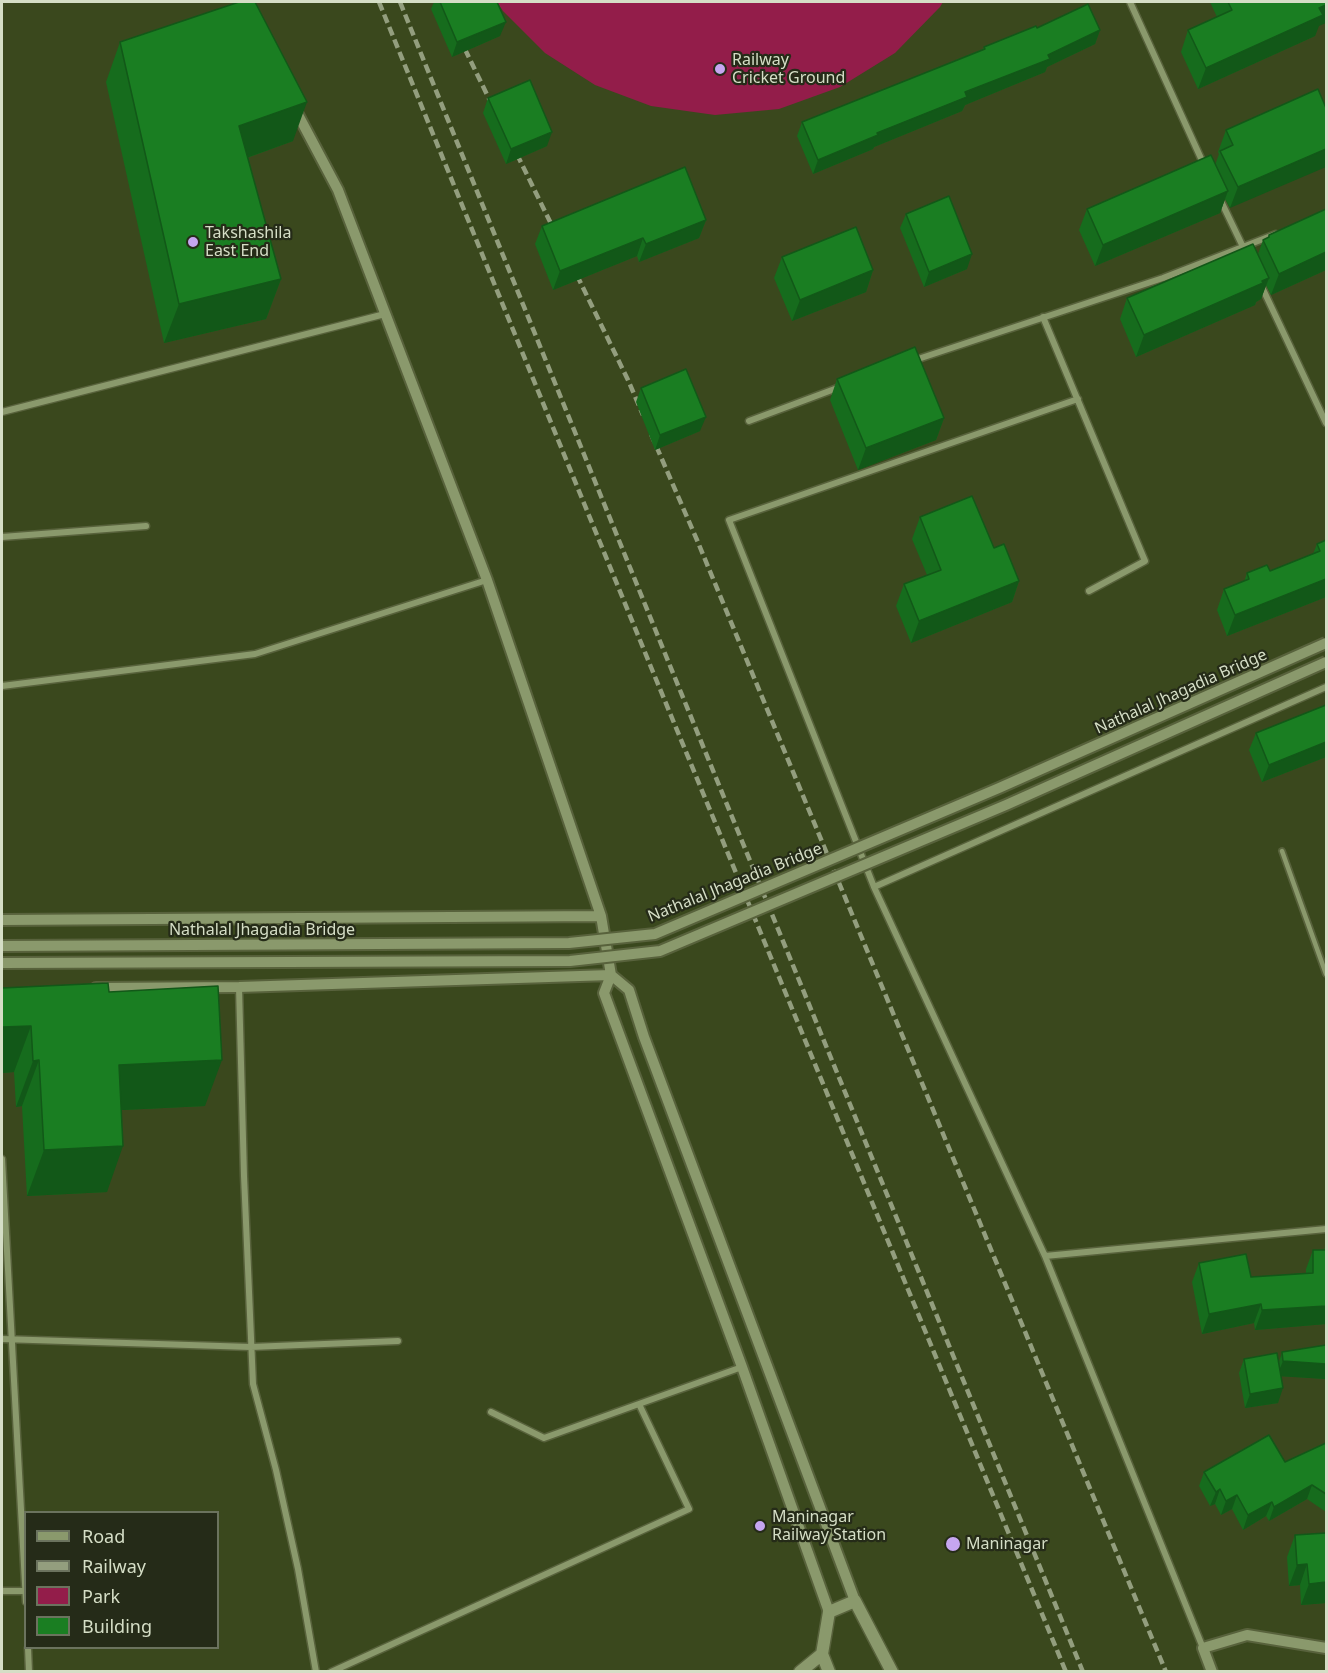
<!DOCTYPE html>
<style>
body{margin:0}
#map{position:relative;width:1328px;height:1673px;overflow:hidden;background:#3a481d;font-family:"Noto Sans",sans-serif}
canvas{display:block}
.frame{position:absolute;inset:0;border:3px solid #d5dec6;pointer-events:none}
.legend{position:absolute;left:24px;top:1511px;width:195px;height:138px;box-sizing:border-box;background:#252b18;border:2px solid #6b735e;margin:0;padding:8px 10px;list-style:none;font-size:18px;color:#d5dec6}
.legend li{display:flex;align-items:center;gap:12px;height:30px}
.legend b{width:30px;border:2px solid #6b735e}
</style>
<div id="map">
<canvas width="1328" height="1673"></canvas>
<div class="frame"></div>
<ul class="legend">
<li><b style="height:8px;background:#8a996c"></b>Road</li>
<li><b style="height:8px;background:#939e7e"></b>Railway</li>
<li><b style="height:16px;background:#931d4a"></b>Park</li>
<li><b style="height:16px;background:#1a7e22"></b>Building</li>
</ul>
</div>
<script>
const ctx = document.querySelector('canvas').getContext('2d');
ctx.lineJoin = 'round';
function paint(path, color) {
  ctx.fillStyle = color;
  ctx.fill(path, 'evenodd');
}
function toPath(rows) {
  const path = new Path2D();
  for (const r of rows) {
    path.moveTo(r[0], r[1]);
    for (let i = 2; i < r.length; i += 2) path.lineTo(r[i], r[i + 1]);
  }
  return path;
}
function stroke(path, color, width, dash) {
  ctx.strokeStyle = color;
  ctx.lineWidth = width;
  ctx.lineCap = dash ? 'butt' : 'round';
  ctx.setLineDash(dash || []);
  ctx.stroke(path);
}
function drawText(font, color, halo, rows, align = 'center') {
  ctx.font = font + ' "Noto Sans",sans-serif';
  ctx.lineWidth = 4.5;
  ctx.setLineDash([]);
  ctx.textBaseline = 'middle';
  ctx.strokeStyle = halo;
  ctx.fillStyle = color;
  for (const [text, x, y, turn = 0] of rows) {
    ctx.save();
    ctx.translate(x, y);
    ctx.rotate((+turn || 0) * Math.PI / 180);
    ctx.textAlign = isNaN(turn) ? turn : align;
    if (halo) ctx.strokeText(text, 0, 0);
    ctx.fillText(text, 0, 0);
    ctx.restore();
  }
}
paint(toPath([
 [497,2,943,2,940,7,895,53,840,87,779,109,715,115,651,106,595,85,545,53,503,11]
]), '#931d4a');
const service = toPath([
 [1282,851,1326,974]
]);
const minor = toPath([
 [1130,2,1204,165],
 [1220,199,1244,249],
 [1261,285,1326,423],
 [1043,317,1145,561,1089,591],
 [912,361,1163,278,1276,234],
 [2,412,385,314],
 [749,421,840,387],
 [2,537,146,526],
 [2,686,255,654,487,580],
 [874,887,729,520,1078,399],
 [239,987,244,1176,253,1384,276,1470,298,1569,316,1672],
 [2,1159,26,1602],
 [1045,1256,874,887,1326,687],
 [2,1339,251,1347,398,1341],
 [491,1412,544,1438,742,1367],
 [2,1591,25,1591],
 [28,1648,29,1672],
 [1203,1648,1045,1256,1326,1229],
 [331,1672,689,1509,639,1404]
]);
const tertiary = toPath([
 [295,109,338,190,487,580,601,916,611,975,604,993,742,1367,829,1612],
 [2,920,601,916],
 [96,988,239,987,611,975,629,990,644,1037,855,1601],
 [1212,1672,1203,1648,1247,1635,1326,1648]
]);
const secondary = toPath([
 [800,1672,822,1654],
 [829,1672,822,1654,829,1612,855,1601,892,1672]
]);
stroke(service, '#58623c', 8);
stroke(minor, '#58623c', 9);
stroke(tertiary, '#58623c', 14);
stroke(secondary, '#58623c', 15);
stroke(service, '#8a996c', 4.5);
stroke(minor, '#8a996c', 6);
stroke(tertiary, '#8a996c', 10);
stroke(secondary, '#8a996c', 12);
stroke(toPath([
 [379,2,653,672,1066,1672],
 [400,2,666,656,1083,1672],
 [459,37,496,113],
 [511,142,557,236],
 [571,263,628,380,643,415],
 [651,434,697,540,1166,1672]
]), '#939e7e', 4.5, [9, 4.5]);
const tertiaryBridge = toPath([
 [2,946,569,943,655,934,999,788,1326,643],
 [2,963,570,961,660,951,1006,805,1326,662]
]);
stroke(tertiaryBridge, '#58623c', 14, []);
stroke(tertiaryBridge, '#8a996c', 10);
paint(toPath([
 [434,2,497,2,500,36,452,57,431,9],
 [1210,2,1326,2,1315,36,1198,89,1181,52,1188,30,1217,17],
 [1037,28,1100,30,1095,44,1047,67,1045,72,965,105,962,111,874,147,873,149,813,174,797,136,802,122,983,49,984,47],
 [120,42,293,141,247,158,281,279,266,319,164,343,106,82],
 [1318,89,1230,208,1225,199,1220,213,1095,266,1079,230,1087,209,1215,165,1219,154,1218,152,1226,130],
 [488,98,547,146,506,164,483,113],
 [1326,209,1326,270,1271,295,1266,285,1261,299,1256,302,1255,305,1136,357,1120,319,1127,298,1258,254,1263,240,1268,238,1269,235],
 [906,214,967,269,924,287,900,228],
 [706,220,699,238,639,262,637,256,553,290,535,244,542,226],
 [782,257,873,270,866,292,792,321,774,278],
 [837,379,944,418,936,440,858,470,830,400],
 [641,388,700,431,655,450,636,402],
 [920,517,994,548,1019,581,1012,602,911,643,896,606,904,584,927,575,912,539],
 [1326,540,1326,597,1227,636,1217,610,1224,589,1244,582,1247,573,1270,571,1313,554,1317,544],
 [1326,705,1326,757,1262,782,1249,750,1256,733],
 [2,988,109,992,205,1106,122,1110,107,1192,27,1196,22,1106,16,1107,14,1072,2,1073],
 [1326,1244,1326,1324,1255,1330,1254,1323,1202,1334,1192,1282,1199,1263,1251,1277,1306,1273,1306,1269,1313,1250,1324,1250],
 [1326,1345,1326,1379,1281,1376,1278,1403,1245,1408,1239,1373,1244,1359,1279,1362,1282,1352],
 [1326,1443,1326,1512,1307,1499,1269,1521,1266,1516,1243,1530,1232,1509,1221,1515,1215,1504,1210,1506,1199,1486,1204,1472,1285,1462],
 [1326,1533,1326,1603,1301,1605,1300,1585,1289,1586,1287,1557,1295,1535]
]), '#166c1d');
paint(toPath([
 [1326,5,1326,23,1319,26,1315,36,1198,89,1206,68],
 [506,22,500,36,452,57,457,42],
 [1100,30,1095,44,1047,67,1045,72,965,105,962,111,874,147,873,149,813,174,818,160,1048,55],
 [307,102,293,141,224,166,239,126],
 [552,132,547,146,506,164,511,149],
 [1326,149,1326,167,1230,208,1238,187],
 [1228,191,1220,213,1095,266,1103,245],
 [706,220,699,238,639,262,646,244],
 [643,238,637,256,553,290,560,271],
 [1326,252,1326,270,1271,295,1279,274],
 [972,254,967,269,924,287,929,272],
 [873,270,866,292,792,321,800,300],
 [1269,278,1261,299,1256,302,1255,305,1136,357,1144,335],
 [281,279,266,319,164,343,179,304],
 [706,417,700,431,655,450,660,435],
 [944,418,936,440,858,470,866,448],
 [1326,579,1326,597,1227,636,1235,615],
 [1019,581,1012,602,911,643,919,621],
 [1326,742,1326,757,1262,782,1269,765],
 [31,1026,14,1072,2,1073,2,1027],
 [39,1060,22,1106,16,1107,33,1061],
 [222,1060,205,1106,102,1111,119,1065],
 [123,1146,107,1192,27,1196,44,1150],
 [1261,1304,1254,1323,1202,1334,1209,1314],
 [1326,1306,1326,1324,1255,1330,1262,1310],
 [1283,1361,1326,1364,1326,1379,1277,1376],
 [1283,1388,1278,1403,1245,1408,1250,1394],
 [1312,1485,1307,1499,1269,1521,1274,1507],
 [1220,1489,1215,1504,1210,1506,1216,1492],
 [1237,1495,1232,1509,1221,1515,1226,1501],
 [1272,1502,1266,1516,1243,1530,1248,1515],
 [1307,1564,1300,1585,1289,1586,1297,1565],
 [1326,1582,1326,1603,1301,1605,1309,1584]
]), '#125818');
const building = toPath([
 [239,2,255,2,307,102,239,126,281,279,179,304,120,42,239,2],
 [440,2,497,2,506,22,457,42,440,2],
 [1228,2,1326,2,1326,5,1319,8,1323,15,1206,68,1188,30,1232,10,1228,2],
 [1088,4,1100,30,1048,55,1050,59,965,92,967,97,877,133,878,135,818,160,802,122,985,49,984,47,1036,26,1037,28,1088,4],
 [530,80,552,132,511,149,488,98,530,80],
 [1318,89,1326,108,1326,149,1238,187,1220,151,1233,145,1226,130,1318,89],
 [1211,155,1228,191,1103,245,1087,209,1211,155],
 [685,167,706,220,646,244,643,238,560,271,542,226,685,167],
 [949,196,972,254,929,272,906,214,949,196],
 [1326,209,1326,252,1279,274,1263,240,1269,237,1269,235,1326,209],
 [856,227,873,270,800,300,782,257,856,227],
 [1253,244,1269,278,1262,281,1263,283,1144,335,1127,298,1253,244],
 [915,347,944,418,866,448,837,379,915,347],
 [686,369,706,417,660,435,641,388,686,369],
 [972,496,994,548,1004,544,1019,581,919,621,904,584,941,570,920,517,972,496],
 [1326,540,1326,579,1235,615,1224,589,1249,579,1247,573,1267,565,1270,571,1320,551,1317,544,1326,540],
 [1326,705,1326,742,1269,765,1256,733,1326,705],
 [108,983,109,992,218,986,222,1060,119,1065,123,1146,44,1150,39,1060,33,1061,31,1026,2,1027,2,988,108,983],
 [1326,1244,1326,1306,1262,1310,1261,1304,1209,1314,1199,1263,1246,1254,1251,1277,1313,1273,1313,1250,1326,1250,1326,1244],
 [1326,1345,1326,1364,1283,1361,1282,1352,1326,1345],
 [1277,1353,1283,1388,1250,1394,1244,1359,1277,1353],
 [1269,1435,1285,1462,1326,1443,1326,1494,1312,1485,1274,1507,1272,1502,1248,1515,1237,1495,1226,1501,1220,1489,1216,1492,1204,1472,1269,1435],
 [1326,1533,1326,1582,1309,1584,1307,1564,1297,1565,1295,1535,1326,1533]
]);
paint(building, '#1a7e22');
stroke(building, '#125818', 1.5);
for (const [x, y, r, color] of [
 [720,69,6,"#c6a6f0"],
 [193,242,6,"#c6a6f0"],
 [760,1526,6,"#c6a6f0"],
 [953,1544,8,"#c6a6f0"]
]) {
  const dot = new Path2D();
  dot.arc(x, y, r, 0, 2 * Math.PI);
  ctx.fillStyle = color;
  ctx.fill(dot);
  stroke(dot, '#252b18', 2);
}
drawText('16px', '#d5dec6', '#252b18', [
 ["Railway",732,60],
 ["Cricket Ground",732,78],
 ["Takshashila",205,233],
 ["East End",205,251],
 ["Maninagar",772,1517],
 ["Railway Station",772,1535],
 ["Maninagar",966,1544]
], 'left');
drawText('16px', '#d5dec6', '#252b18', [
 ["Nathalal Jhagadia Bridge",1181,692,-24],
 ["Nathalal Jhagadia Bridge",735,883,-22],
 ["Nathalal Jhagadia Bridge",262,930]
]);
</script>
